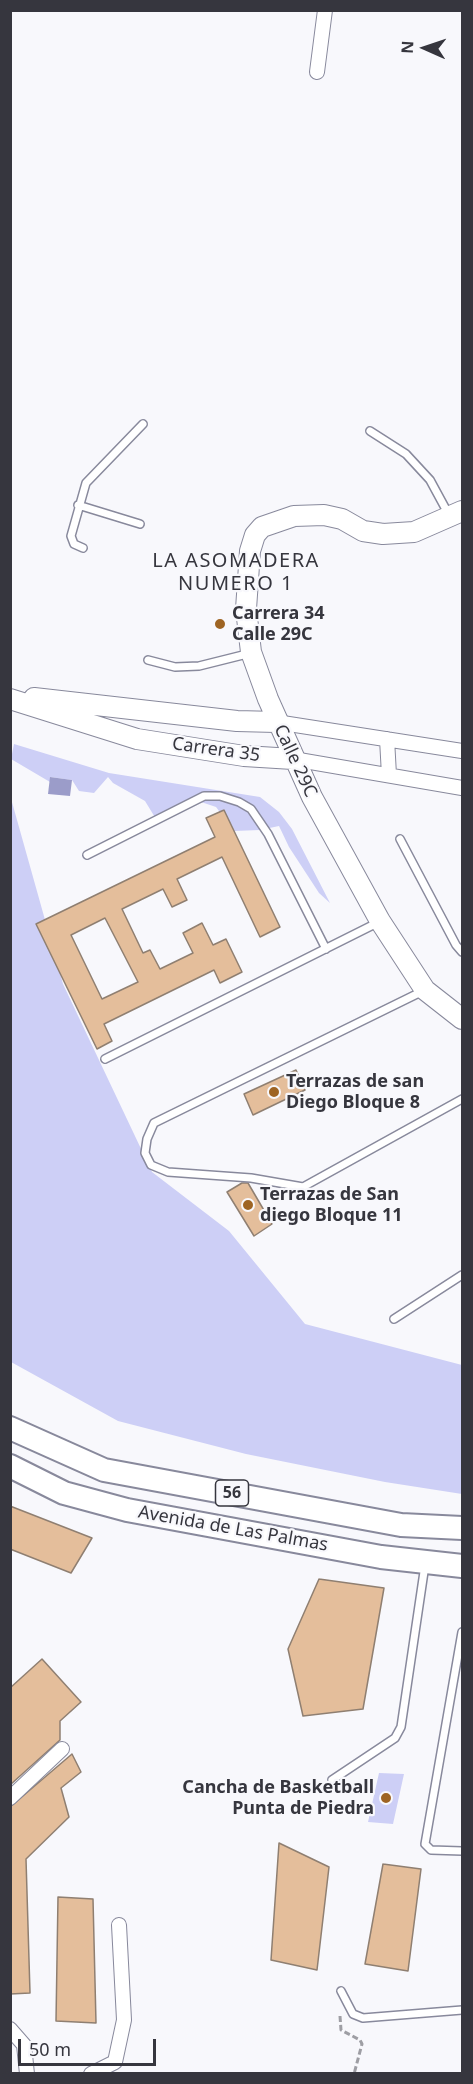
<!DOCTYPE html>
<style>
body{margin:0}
#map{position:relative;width:473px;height:2084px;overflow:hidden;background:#f8f8fc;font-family:"Noto Sans",sans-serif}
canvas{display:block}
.frame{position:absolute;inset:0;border:12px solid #36363e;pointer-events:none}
.north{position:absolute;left:395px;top:18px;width:60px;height:60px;-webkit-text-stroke:4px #f8f8fc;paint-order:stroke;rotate:273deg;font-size:16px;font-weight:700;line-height:24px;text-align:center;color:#36363e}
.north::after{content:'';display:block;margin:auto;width:21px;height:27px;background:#36363e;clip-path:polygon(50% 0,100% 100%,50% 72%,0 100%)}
.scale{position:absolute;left:18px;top:2039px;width:138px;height:27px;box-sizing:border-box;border:3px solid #36363e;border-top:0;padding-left:8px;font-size:18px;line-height:21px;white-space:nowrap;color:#36363e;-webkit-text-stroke:4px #f8f8fc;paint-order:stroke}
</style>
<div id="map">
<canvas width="473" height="2084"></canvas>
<div class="frame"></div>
<div class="north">N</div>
<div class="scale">50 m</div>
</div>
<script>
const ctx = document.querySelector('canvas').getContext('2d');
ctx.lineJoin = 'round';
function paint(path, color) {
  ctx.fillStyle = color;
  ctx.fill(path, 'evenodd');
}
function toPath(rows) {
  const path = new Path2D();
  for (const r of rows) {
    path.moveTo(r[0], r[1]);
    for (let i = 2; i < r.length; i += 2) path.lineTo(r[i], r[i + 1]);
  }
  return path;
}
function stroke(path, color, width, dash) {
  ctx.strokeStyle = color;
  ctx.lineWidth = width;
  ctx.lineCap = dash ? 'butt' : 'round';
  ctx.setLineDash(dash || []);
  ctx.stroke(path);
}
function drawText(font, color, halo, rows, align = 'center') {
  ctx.font = font + ' "Noto Sans",sans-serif';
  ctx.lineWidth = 4.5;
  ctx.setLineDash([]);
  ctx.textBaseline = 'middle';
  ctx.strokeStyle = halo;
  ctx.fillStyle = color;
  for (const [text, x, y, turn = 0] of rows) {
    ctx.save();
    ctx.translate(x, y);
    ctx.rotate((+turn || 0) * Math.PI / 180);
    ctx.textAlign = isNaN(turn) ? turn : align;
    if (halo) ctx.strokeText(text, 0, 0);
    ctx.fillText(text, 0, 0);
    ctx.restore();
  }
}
paint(toPath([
 [14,744,109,773,260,797,279,812,292,829,330,903,319,893,289,847,279,826,260,830,234,831,216,807,195,800,156,819,145,801,113,783,108,777,94,793,79,791,72,780,50,777,50,782,11,759],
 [10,795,63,984,152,1172,229,1231,305,1324,462,1365,462,1494,385,1482,246,1454,118,1421,11,1362],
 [379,1773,404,1774,393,1824,368,1822]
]), '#cdcff6');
paint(toPath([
 [50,777,72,780,70,796,48,794]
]), '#9b9cc9');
const building = toPath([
 [224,810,280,927,260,937,222,857,177,879,187,900,172,907,163,889,122,909,143,953,150,950,160,969,193,953,183,933,202,923,213,945,226,939,242,972,220,983,214,970,104,1024,112,1041,97,1049,36,924,215,837,206,818,224,810],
 [105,918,138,982,102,999,71,935,105,918],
 [296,1070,305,1090,253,1115,244,1094,296,1070],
 [242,1183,248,1183,272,1224,254,1236,227,1192,242,1183],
 [10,1506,92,1538,71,1573,10,1549,10,1506],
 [319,1579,384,1588,363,1709,303,1716,288,1649,319,1579],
 [42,1659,81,1702,60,1721,60,1740,10,1785,10,1688,42,1659],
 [72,1754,81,1772,61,1788,69,1817,26,1859,30,1993,10,1994,10,1807,72,1754],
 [279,1843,329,1867,317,1970,271,1960,279,1843],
 [383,1864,421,1869,408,1971,365,1964,383,1864],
 [58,1897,93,1899,96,2023,56,2021,58,1897]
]);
paint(building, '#e4be9b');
stroke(building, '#8f7f71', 1.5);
const lane = toPath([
 [370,431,406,454,430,480,449,515],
 [78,505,140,524],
 [83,548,74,544,71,536,86,483,143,424],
 [148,660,175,667,199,666,251,653],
 [400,839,456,945,462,952],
 [87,855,204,796,220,796,239,802,251,809,268,834,326,949],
 [423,991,154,1123,147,1139,145,1153,151,1165,168,1172,251,1178,303,1187,462,1099],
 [105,1059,379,922],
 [394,1319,462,1275],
 [462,1632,425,1844,431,1850,462,1851],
 [332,1780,395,1738,401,1727,425,1565],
 [341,1991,353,2014,363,2018,462,2010]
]);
const street = toPath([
 [317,72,325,10],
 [276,722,462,751],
 [387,739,389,775],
 [293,759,462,788],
 [10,1798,62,1749],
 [10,2029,24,2045,27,2074],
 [91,2074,115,2062,124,2020,119,1925]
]);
const secondary = toPath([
 [462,511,414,532,383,534,363,531,342,519,324,515,294,516,262,527,255,535,250,551,246,609,251,652,268,699,312,797,380,921,425,990,462,1019],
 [34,698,237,721,276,722],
 [10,699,137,739,244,756,293,759]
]);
const primary = toPath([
 [10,1428,104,1470,401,1525,462,1528],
 [10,1466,64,1493,127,1510,381,1557,462,1566]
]);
stroke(lane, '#88899c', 10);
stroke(street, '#88899c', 16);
stroke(secondary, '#88899c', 22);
stroke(primary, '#88899c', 26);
stroke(toPath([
 [340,2016,341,2030,360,2040,362,2044,354,2074]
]), '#9e9ea4', 3, [6, 3]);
stroke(lane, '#fff', 7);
stroke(street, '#fff', 14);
stroke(secondary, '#fff', 20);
stroke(primary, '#fff', 22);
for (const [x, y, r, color] of [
 [220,624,6,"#9e6423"],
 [274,1092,6,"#9e6423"],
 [248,1205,6,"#9e6423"],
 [386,1798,6,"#9e6423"]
]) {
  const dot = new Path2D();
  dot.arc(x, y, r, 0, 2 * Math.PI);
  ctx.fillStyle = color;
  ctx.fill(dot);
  stroke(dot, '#f8f8fc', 2);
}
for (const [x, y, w] of [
 [232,1493,33]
]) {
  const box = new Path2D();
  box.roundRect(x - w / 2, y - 13, w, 26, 4.5);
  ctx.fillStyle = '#f8f8fc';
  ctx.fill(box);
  stroke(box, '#36363e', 1.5);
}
drawText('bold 16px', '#36363e', null, [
 ["56",232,1493]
]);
drawText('bold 18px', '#36363e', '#f8f8fc', [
 ["Carrera 34",232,614],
 ["Calle 29C",232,635],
 ["Terrazas de san",286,1082],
 ["Diego Bloque 8",286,1103],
 ["Terrazas de San",260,1195],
 ["diego Bloque 11",260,1216],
 ["Cancha de Basketball",374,1788,"right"],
 ["Punta de Piedra",374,1809,"right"]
], 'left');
drawText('18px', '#36363e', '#f8f8fc', [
 ["Carrera 35",216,750,8],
 ["Calle 29C",295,761,65],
 ["Avenida de Las Palmas",233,1529,10]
]);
ctx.letterSpacing = '1.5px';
drawText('20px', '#36363e', '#f8f8fc', [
 ["LA ASOMADERA",236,561],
 ["NUMERO 1",236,584]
]);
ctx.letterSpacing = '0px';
</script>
